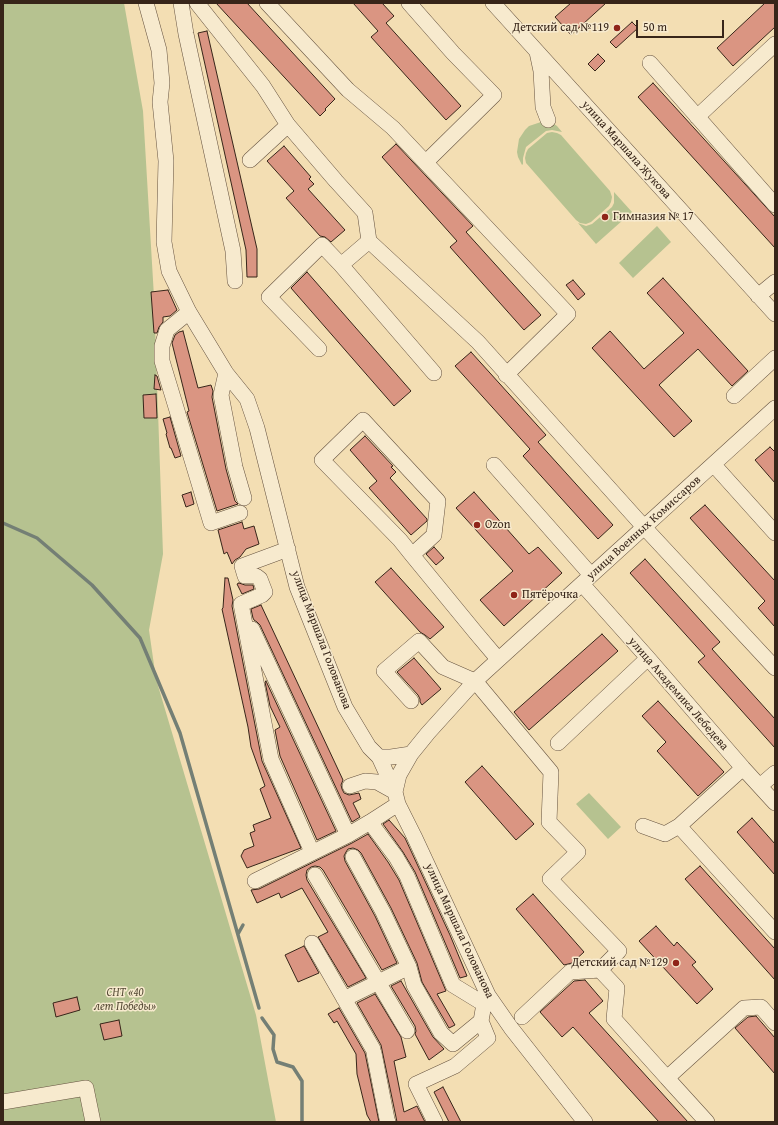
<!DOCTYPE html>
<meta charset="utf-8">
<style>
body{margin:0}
#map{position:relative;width:778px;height:1125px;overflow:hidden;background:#f3deb3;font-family:"Gentium Book Plus",serif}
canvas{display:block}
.frame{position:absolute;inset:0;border:4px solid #372519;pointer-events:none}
.scale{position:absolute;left:636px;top:20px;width:88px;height:18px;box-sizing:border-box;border:2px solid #372519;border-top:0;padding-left:5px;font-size:12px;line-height:14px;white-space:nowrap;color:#372519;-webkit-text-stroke:3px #f7eace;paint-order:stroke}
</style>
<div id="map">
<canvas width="778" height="1125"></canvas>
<div class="frame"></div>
<div class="scale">50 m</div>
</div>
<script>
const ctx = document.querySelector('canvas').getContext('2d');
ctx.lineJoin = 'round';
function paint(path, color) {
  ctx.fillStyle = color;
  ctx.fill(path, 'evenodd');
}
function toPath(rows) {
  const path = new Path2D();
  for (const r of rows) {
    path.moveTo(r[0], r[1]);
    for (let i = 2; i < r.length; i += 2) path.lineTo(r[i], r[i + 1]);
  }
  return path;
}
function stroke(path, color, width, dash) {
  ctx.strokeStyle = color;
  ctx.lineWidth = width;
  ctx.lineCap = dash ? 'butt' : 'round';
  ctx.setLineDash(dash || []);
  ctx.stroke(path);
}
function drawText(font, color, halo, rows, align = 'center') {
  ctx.font = font + ' "Gentium Book Plus",serif';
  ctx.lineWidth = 3;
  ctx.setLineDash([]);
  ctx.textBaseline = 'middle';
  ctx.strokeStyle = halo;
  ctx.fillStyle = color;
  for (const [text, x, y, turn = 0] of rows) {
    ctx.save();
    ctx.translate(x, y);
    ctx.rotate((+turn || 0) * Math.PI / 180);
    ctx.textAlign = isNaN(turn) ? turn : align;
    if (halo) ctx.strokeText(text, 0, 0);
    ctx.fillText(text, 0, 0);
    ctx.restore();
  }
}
paint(toPath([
 [3,3,124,3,143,111,154,297,163,554,149,630,156,679,256,1015,276,1122,3,1122],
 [541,122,547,122,554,124,557,126,562,132,552,130,546,131,526,147,523,158,523,164,522,165,518,157,517,152,519,139,525,130,529,126],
 [552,132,557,133,561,135,610,191,612,197,611,202,609,206,591,222,586,224,580,223,576,220,526,163,525,158,526,153,528,149,547,133],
 [614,192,632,212,596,244,578,223,586,226,592,224,612,207,614,203],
 [657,226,671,242,633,278,619,263],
 [589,793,621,827,608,839,576,804]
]), '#b6c290');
stroke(toPath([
 [3,523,37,538,92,585,140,638,180,733,259,1008],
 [238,934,243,925],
 [262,1018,274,1035,273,1049,277,1062,293,1067,302,1081,302,1122]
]), '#747f75', 3.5);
const building = toPath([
 [216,3,247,3,335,99,325,109,326,110,320,116,216,3],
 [353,3,382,3,394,16,386,23,461,106,446,120,371,37,378,31,353,3],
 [571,3,606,3,571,35,555,17,571,3],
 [765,3,775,3,775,27,733,66,717,48,765,3],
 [632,22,638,28,616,48,610,42,632,22],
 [207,31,257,249,257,277,247,277,246,250,198,33,207,31],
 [598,54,605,61,595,71,588,64,598,54],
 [653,83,775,217,775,248,638,97,653,83],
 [396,144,473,226,466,232,541,315,524,330,450,247,457,241,382,157,396,144],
 [284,146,311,177,309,179,314,184,308,189,345,230,331,242,325,237,320,236,286,198,294,191,267,161,284,146],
 [307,272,411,391,394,406,291,288,307,272],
 [663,278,748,371,732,386,698,349,659,385,692,421,674,437,592,348,610,331,644,369,684,333,647,293,663,278],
 [573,280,585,294,578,300,566,285,573,280],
 [168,290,177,310,170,316,163,317,163,322,159,327,157,333,154,333,151,292,168,290],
 [183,331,198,388,211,385,213,391,212,397,226,469,235,501,238,504,217,511,187,412,189,411,172,343,175,335,179,332,183,331],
 [471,352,546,435,538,442,613,525,598,539,523,456,530,449,455,366,471,352],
 [155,375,157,376,161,390,154,389,155,375],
 [156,394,157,418,144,418,143,395,156,394],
 [170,417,181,456,175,458,171,448,170,448,166,434,167,433,163,419,170,417],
 [365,436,393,466,391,467,396,472,390,478,427,519,427,521,411,535,369,488,377,481,350,450,365,436],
 [770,447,775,452,775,483,755,460,770,447],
 [191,492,194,504,186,507,182,495,191,492],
 [474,492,529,554,538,547,562,573,504,626,480,600,513,571,456,508,474,492],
 [705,505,775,581,775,627,758,608,765,601,690,518,705,505],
 [242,522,244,529,254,526,259,544,246,549,240,557,235,560,232,564,227,552,224,554,218,530,242,522],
 [434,547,444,558,436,565,426,554,434,547],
 [645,559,720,642,712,649,775,719,775,748,698,662,705,656,630,573,645,559],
 [391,568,444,627,430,639,425,635,420,632,375,582,391,568],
 [225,578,228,578,233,600,232,606,262,761,301,848,247,868,241,856,244,850,254,846,250,833,255,831,253,825,271,818,260,789,265,786,251,747,248,727,222,609,223,608,225,578],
 [239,583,245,585,253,585,254,589,242,594,237,584,239,583],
 [261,605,343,780,341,785,342,789,344,793,349,795,359,793,361,799,353,803,360,817,352,822,260,625,257,622,254,620,253,618,251,609,261,605],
 [602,634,618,651,529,730,514,712,602,634],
 [414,658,441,689,422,705,420,702,420,699,418,695,397,672,414,658],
 [266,681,336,831,317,840,280,756,275,730,280,727,270,706,265,682,266,681],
 [658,701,724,772,698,796,657,751,666,742,642,716,658,701],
 [482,766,534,824,516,840,465,782,482,766],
 [752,818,775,844,775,875,737,832,752,818],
 [389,820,405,838,450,935,467,976,460,978,415,872,403,852,383,824,389,820],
 [368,834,388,862,399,880,446,991,437,994,455,1025,449,1028,422,982,417,963,391,908,361,853,358,850,353,848,348,849,346,852,344,856,345,861,375,916,397,963,382,970,323,870,320,867,315,866,311,867,307,870,306,875,307,880,366,978,348,987,318,937,328,932,302,888,281,898,279,893,257,903,251,890,259,889,352,843,368,834],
 [700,866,775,949,775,980,685,879,700,866],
 [533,894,584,952,572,963,564,965,516,909,533,894],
 [656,926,674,946,677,942,696,962,692,965,713,989,697,1004,639,941,656,926],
 [304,946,319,973,298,982,285,955,304,946],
 [585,980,603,1001,589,1013,688,1122,659,1122,573,1027,562,1037,540,1012,574,981,585,980],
 [401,981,433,1037,444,1049,429,1060,415,1034,416,1031,415,1026,391,986,401,981],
 [375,994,401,1037,406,1057,394,1061,404,1112,417,1106,425,1122,397,1122,381,1045,357,1003,375,994],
 [77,997,80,1010,56,1017,53,1003,77,997],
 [339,1008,365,1053,379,1122,371,1122,367,1115,357,1074,356,1054,337,1021,334,1023,328,1014,339,1008],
 [756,1016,775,1038,775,1074,735,1028,748,1017,756,1016],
 [119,1020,122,1036,104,1040,100,1024,119,1020],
 [443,1087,461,1122,449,1122,434,1092,443,1087]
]);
paint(building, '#da9582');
stroke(building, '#372519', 1);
const minor = toPath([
 [146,3,159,50,162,83,160,102,166,161,164,242,169,271,189,312,226,373,247,399,257,428,297,587,345,707,369,747,379,757,395,792,398,804,414,836,488,995,511,1028,585,1122],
 [181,3,186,34,233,251,235,281],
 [197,3,263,86,288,125,336,181,365,213,369,241,478,342,644,527,775,668],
 [267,3,348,90,393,128,568,314,506,375],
 [409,3,453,53,494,95,426,162],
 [493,3,775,314],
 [537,52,541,71,543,107,548,120],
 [650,63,775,205],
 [697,117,775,44],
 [250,160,288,125],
 [341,265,369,241],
 [758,296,775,282],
 [189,312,167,330,162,346,162,361,211,523,240,513],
 [319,349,269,297,322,245,341,265,434,373],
 [226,373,221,395,235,467,244,498],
 [734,396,775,358],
 [494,465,591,575],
 [714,465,775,533],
 [412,555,434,535,438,501,363,420,322,460,400,540,412,555,476,633,498,659],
 [582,584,648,658,743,768,775,803],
 [241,604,271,759,312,852],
 [241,604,262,595,265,592,260,579,256,576,245,576,242,566,288,549],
 [252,629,348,835],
 [411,701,384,671,419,641,443,667,475,681,551,772,549,822,578,852,550,879,619,951,600,970,617,988,614,1019,667,1078],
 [558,743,648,658],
 [379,757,391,757,411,754],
 [743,768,679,826,775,932],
 [350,786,365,781,377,782,395,792,399,775,411,754,428,733,475,681,775,408],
 [760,786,775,773],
 [370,822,396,857,407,876,453,985,484,1004],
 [643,826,665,834,679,826],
 [353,857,383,912,409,967,414,985,441,1033,453,1044,481,1021,484,1004,488,995],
 [315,875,407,1031],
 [255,881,348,835,370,822,398,804],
 [312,943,373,1049],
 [344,999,409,967],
 [522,1017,570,972,600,970],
 [374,1053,387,1119,388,1122],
 [3,1102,86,1088,93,1122],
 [435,1122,416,1084,455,1066,488,1038,481,1021],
 [707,1122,667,1078,744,1008,761,1007,775,1023]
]);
stroke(minor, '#665340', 16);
stroke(minor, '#f7eace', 15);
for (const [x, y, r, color] of [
 [617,28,4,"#8f2418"],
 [605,217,4,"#8f2418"],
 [477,525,4,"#8f2418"],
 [514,595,4,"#8f2418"],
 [676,963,4,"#8f2418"]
]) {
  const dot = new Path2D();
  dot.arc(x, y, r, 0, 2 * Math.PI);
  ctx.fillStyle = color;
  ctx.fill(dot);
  stroke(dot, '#f7eace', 1.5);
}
drawText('12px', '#372519', '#f7eace', [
 ["Детский сад №119",609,28,"right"],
 ["Гимназия № 17",613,217],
 ["Ozon",485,525],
 ["Пятёрочка",522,595],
 ["Детский сад №129",668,963,"right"]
], 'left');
drawText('12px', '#372519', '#f7eace', [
 ["улица Маршала Жукова",626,150,48],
 ["улица Военных Комиссаров",644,528,-42],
 ["улица Маршала Голованова",321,640,69],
 ["улица Академика Лебедева",678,694,49],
 ["улица Маршала Голованова",459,931,65]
]);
drawText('italic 12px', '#574c37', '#f7eace', [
 ["СНТ «40",125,993],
 ["лет Победы»",125,1007]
]);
</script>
